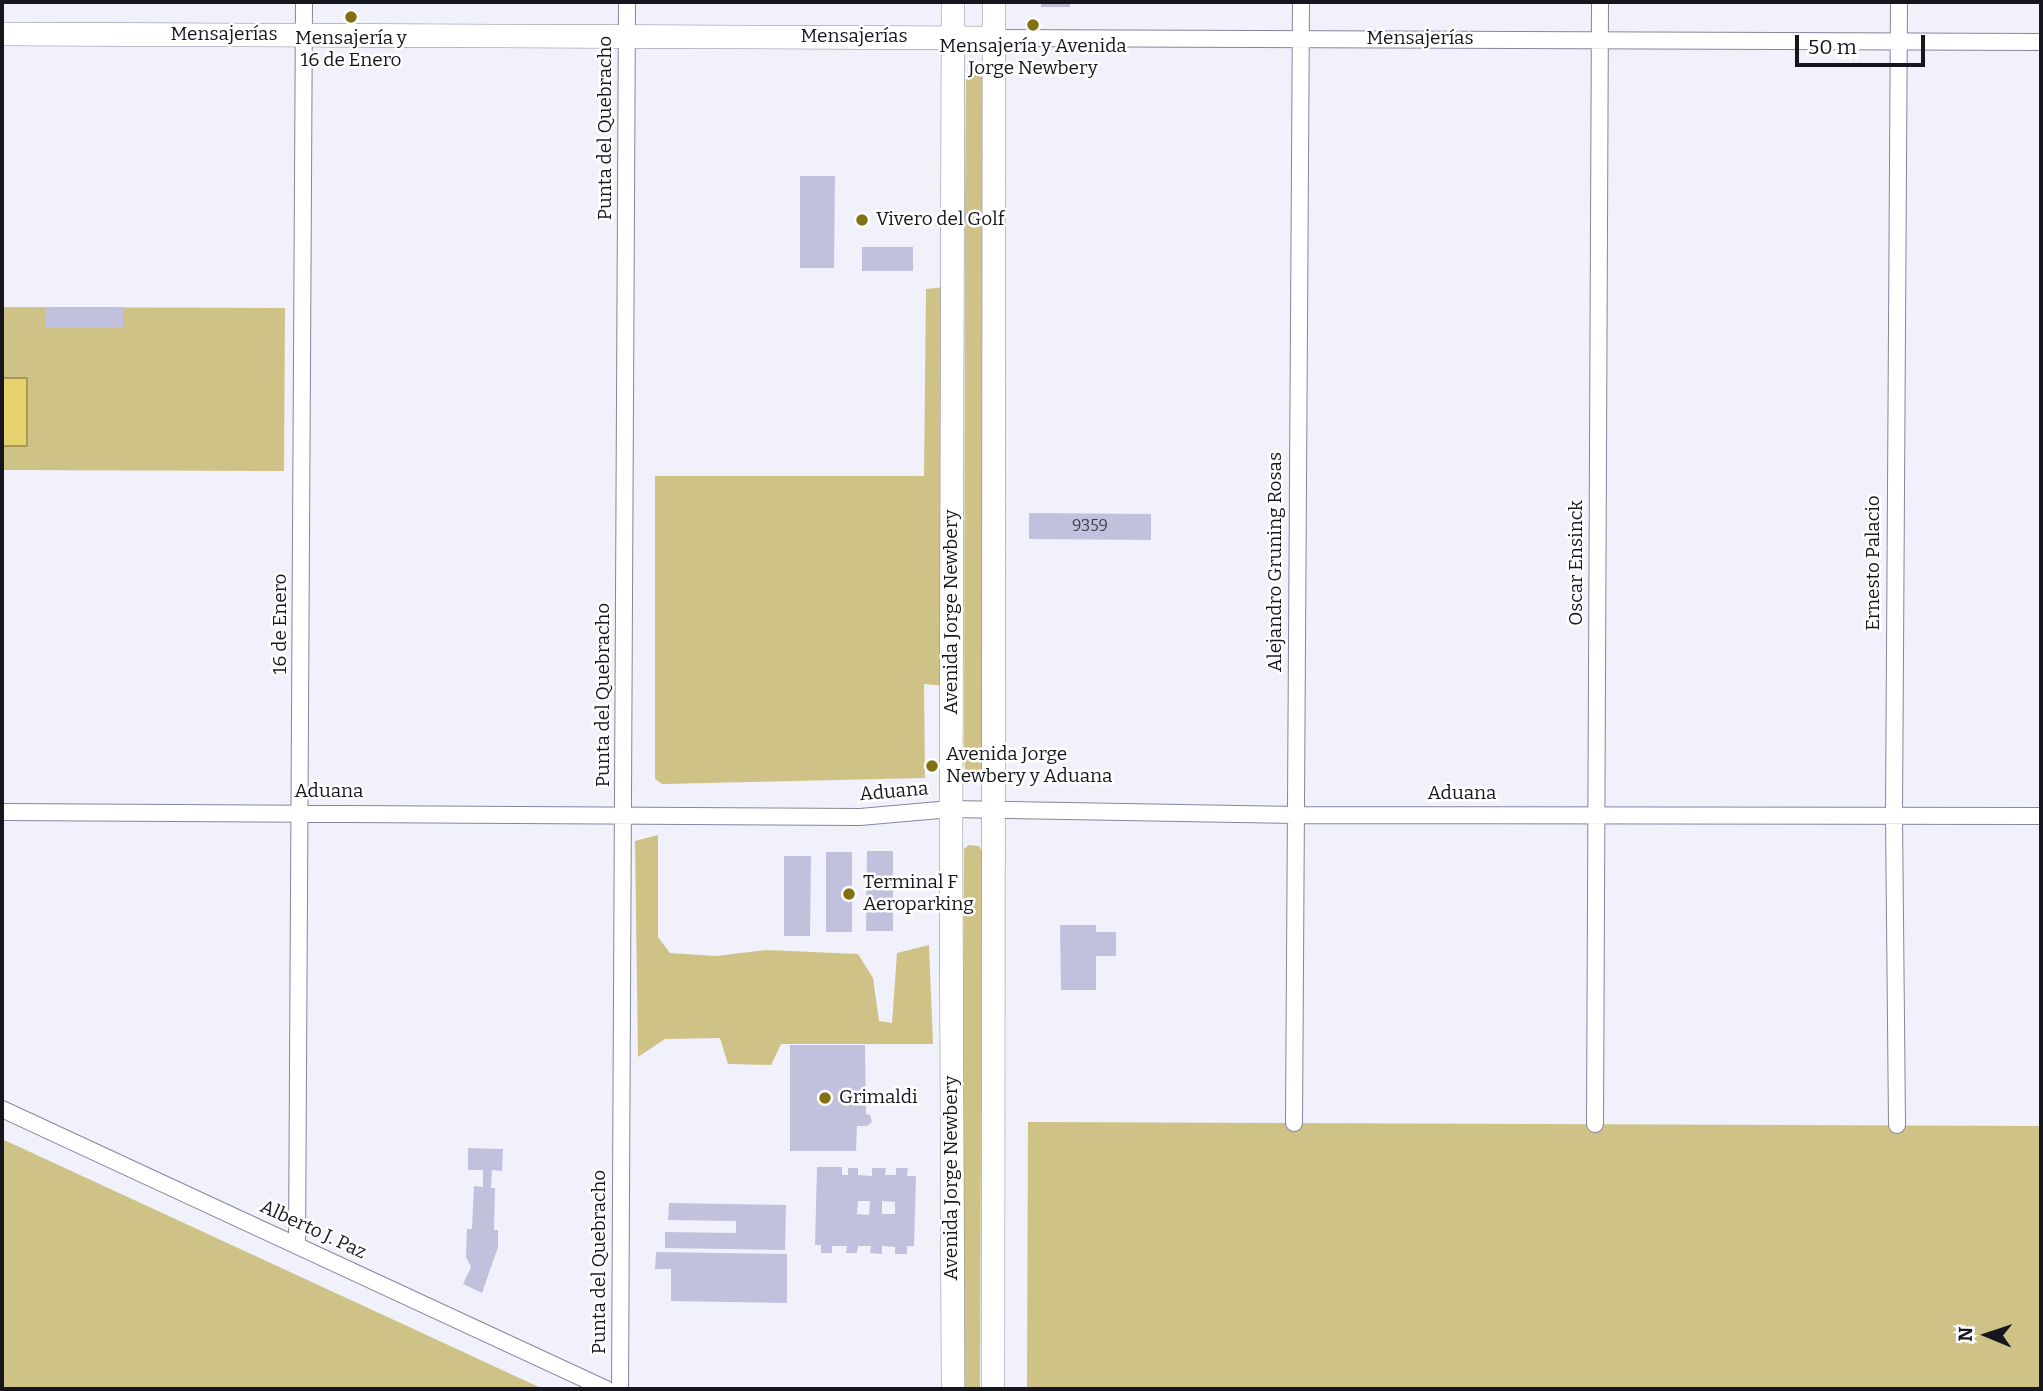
<!DOCTYPE html>
<meta charset="utf-8">
<style>
body{margin:0}
#map{position:relative;width:2043px;height:1391px;overflow:hidden;background:#f1f1fc;font-family:Bitter,serif}
canvas{display:block}
.frame{position:absolute;inset:0;border:4px solid #16161f;pointer-events:none}
.north{position:absolute;left:1952px;top:1300px;width:70px;height:70px;-webkit-text-stroke:5px #fff;paint-order:stroke;rotate:272deg;font-size:19px;font-weight:700;line-height:28px;text-align:center;color:#16161f}
.north::after{content:'';display:block;margin:auto;width:24px;height:32px;background:#16161f;clip-path:polygon(50% 0,100% 100%,50% 72%,0 100%)}
.scale{position:absolute;left:1795px;top:35px;width:130px;height:32px;box-sizing:border-box;border:4px solid #16161f;border-top:0;padding-left:9px;font-size:21px;line-height:24px;white-space:nowrap;color:#16161f;-webkit-text-stroke:5px #fff;paint-order:stroke}
</style>
<div id="map">
<canvas width="2043" height="1391"></canvas>
<div class="frame"></div>
<div class="north">N</div>
<div class="scale">50 m</div>
</div>
<script>
const ctx = document.querySelector('canvas').getContext('2d');
ctx.lineJoin = 'round';
function paint(path, color) {
  ctx.fillStyle = color;
  ctx.fill(path, 'evenodd');
}
function toPath(rows) {
  const path = new Path2D();
  for (const r of rows) {
    path.moveTo(r[0], r[1]);
    for (let i = 2; i < r.length; i += 2) path.lineTo(r[i], r[i + 1]);
  }
  return path;
}
function stroke(path, color, width, dash) {
  ctx.strokeStyle = color;
  ctx.lineWidth = width;
  ctx.lineCap = dash ? 'butt' : 'round';
  ctx.setLineDash(dash || []);
  ctx.stroke(path);
}
function drawText(font, color, halo, rows, align = 'center') {
  ctx.font = font + ' Bitter,serif';
  ctx.lineWidth = 5;
  ctx.setLineDash([]);
  ctx.textBaseline = 'middle';
  ctx.strokeStyle = halo;
  ctx.fillStyle = color;
  for (const [text, x, y, turn = 0] of rows) {
    ctx.save();
    ctx.translate(x, y);
    ctx.rotate((+turn || 0) * Math.PI / 180);
    ctx.textAlign = isNaN(turn) ? turn : align;
    if (halo) ctx.strokeText(text, 0, 0);
    ctx.fillText(text, 0, 0);
    ctx.restore();
  }
}
paint(toPath([
 [971,71,981,72,985,78,982,771,970,776,965,770,964,755,965,199,966,75],
 [945,287,944,686,924,684,925,778,662,784,655,779,655,476,924,476,926,289],
 [2,307,285,308,284,471,2,470],
 [658,835,658,937,670,953,716,956,766,950,858,954,873,978,879,1021,892,1023,897,953,929,945,933,1044,781,1044,771,1065,728,1064,720,1038,665,1039,638,1057,635,841],
 [969,845,979,846,982,852,980,1389,962,1389,964,849],
 [1028,1122,2041,1126,2041,1389,1027,1389],
 [2,1139,459,1350,543,1389,2,1389]
]), '#cec286');
const water = toPath([
 [2,378,27,378,27,446,2,446,2,378]
]);
paint(water, '#e7d36d');
stroke(water, '#a89a56', 2);
paint(toPath([
 [1041,2,1070,2,1070,7,1041,7],
 [800,176,835,176,834,268,800,268],
 [862,247,913,247,913,271,862,271],
 [45,307,123,307,123,328,45,328],
 [1029,513,1151,514,1151,540,1029,539],
 [867,851,893,851,893,931,866,931],
 [826,852,852,852,852,932,826,932],
 [784,856,811,856,810,936,784,936],
 [1060,925,1096,925,1096,932,1116,932,1116,956,1096,956,1096,990,1061,990],
 [790,1045,865,1045,866,1114,870,1115,872,1122,867,1126,857,1126,856,1151,790,1151],
 [468,1148,503,1149,502,1171,492,1170,491,1188,495,1188,494,1230,498,1230,498,1247,482,1293,463,1284,471,1267,466,1257,467,1229,472,1229,474,1186,483,1187,483,1170,468,1170],
 [817,1167,842,1167,842,1175,848,1175,848,1168,858,1168,858,1175,872,1176,872,1168,886,1168,885,1175,896,1175,896,1168,908,1168,907,1176,916,1176,914,1246,907,1246,907,1254,895,1254,895,1247,882,1246,882,1254,870,1253,871,1246,858,1246,857,1253,846,1253,847,1246,832,1246,832,1253,821,1253,821,1245,815,1245],
 [858,1201,870,1201,869,1215,857,1214],
 [882,1201,895,1202,895,1214,882,1214],
 [669,1203,786,1205,785,1250,665,1248,665,1232,736,1233,736,1221,668,1220],
 [656,1252,787,1254,787,1303,671,1301,671,1269,655,1269]
]), '#c2c1dd');
const street = toPath([
 [994,38,2041,42],
 [2,812,860,817,951,809,1296,815,2041,816],
 [2,1109,606,1389],
 [1294,1123,1301,2],
 [1595,1124,1600,2],
 [1897,1125,1894,815,1899,2],
 [297,1246,304,2],
 [620,1389,627,2]
]);
const secondary = toPath([
 [2,34,994,38],
 [953,1389,951,844,953,2],
 [993,1389,994,2]
]);
stroke(street, '#86859f', 18);
stroke(secondary, '#86859f', 24);
stroke(street, '#fff', 16);
stroke(secondary, '#fff', 23);
for (const [x, y, r, color] of [
 [351,17,7,"#827112"],
 [1033,25,7,"#827112"],
 [862,220,7,"#827112"],
 [932,766,7,"#827112"],
 [849,894,7,"#827112"],
 [825,1098,7,"#827112"]
]) {
  const dot = new Path2D();
  dot.arc(x, y, r, 0, 2 * Math.PI);
  ctx.fillStyle = color;
  ctx.fill(dot);
  stroke(dot, '#fff', 2.5);
}
drawText('16px', '#41414e', null, [
 ["9359",1090,527]
]);
drawText('19px', '#16161f', '#fff', [
 ["Mensajerías",224,35],
 ["Mensajerías",854,37],
 ["Mensajerías",1420,39],
 ["Punta del Quebracho",606,128,-90],
 ["Alejandro Gruning Rosas",1276,562,-90],
 ["Oscar Ensinck",1577,563,-90],
 ["Ernesto Palacio",1874,563,-90],
 ["Avenida Jorge Newbery",952,612,-90],
 ["16 de Enero",281,624,-90],
 ["Punta del Quebracho",604,695,-90],
 ["Aduana",329,792],
 ["Aduana",894,792,-5],
 ["Aduana",1462,794],
 ["Avenida Jorge Newbery",952,1178,-90],
 ["Alberto J. Paz",313,1230,25],
 ["Punta del Quebracho",600,1262,-90]
]);
drawText('19px', '#16161f', '#fff', [
 ["Mensajería y",351,39,"center"],
 ["16 de Enero",351,61,"center"],
 ["Mensajería y Avenida",1033,47,"center"],
 ["Jorge Newbery",1033,69,"center"],
 ["Vivero del Golf",876,220],
 ["Avenida Jorge",946,755],
 ["Newbery y Aduana",946,777],
 ["Terminal F",863,883],
 ["Aeroparking",863,905],
 ["Grimaldi",839,1098]
], 'left');
</script>
